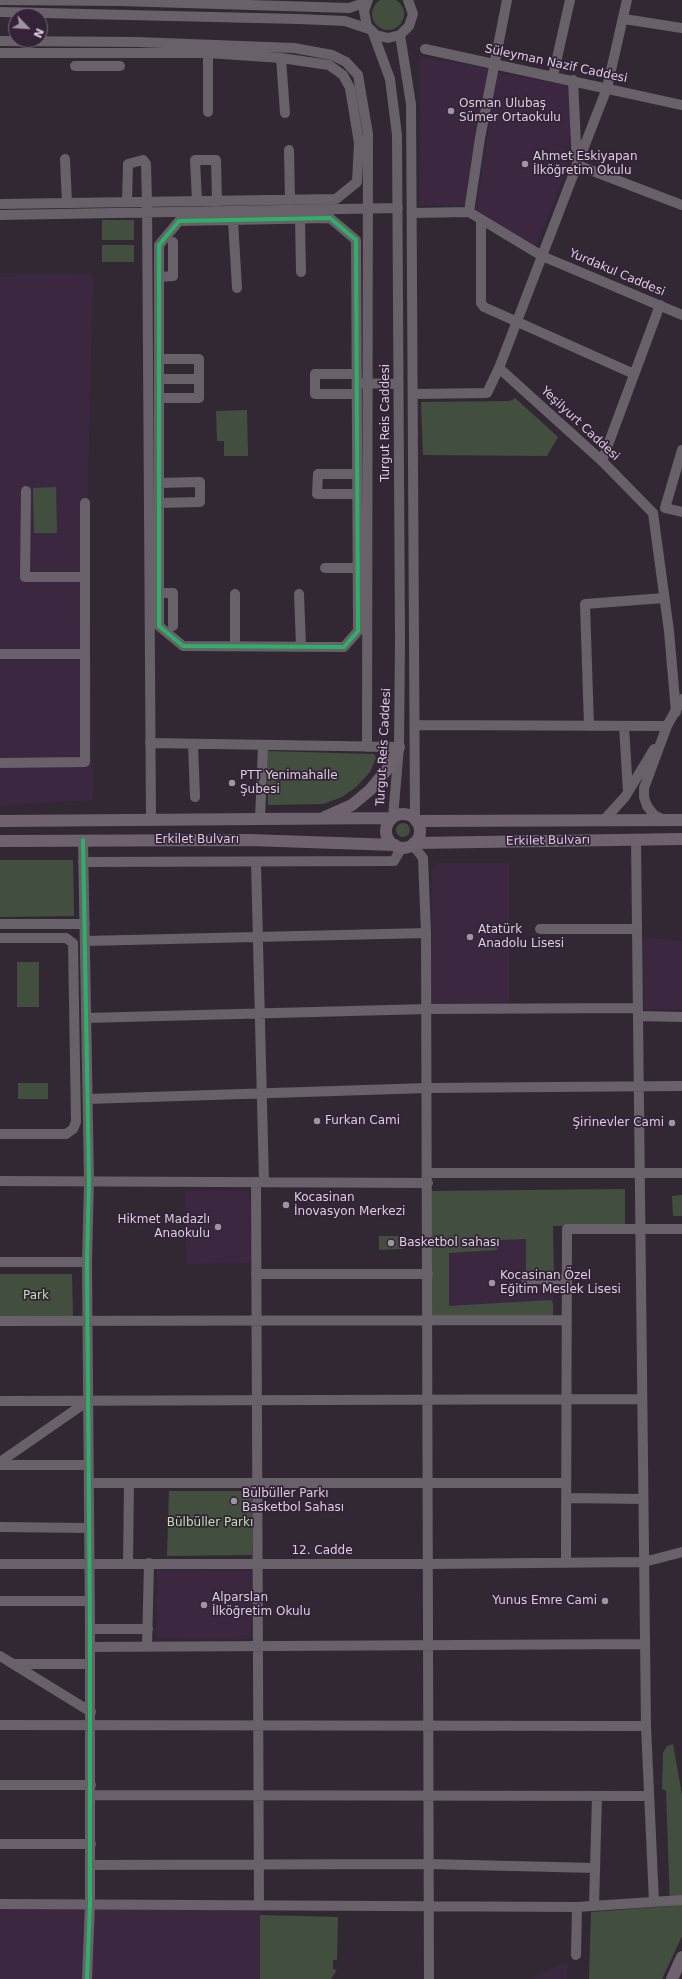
<!DOCTYPE html>
<meta charset="utf-8">
<style>
body{margin:0}
#map{position:relative;width:682px;height:1979px;overflow:hidden;background:#312833;font-family:"DejaVu Sans",sans-serif}
canvas{display:block}
.north{position:absolute;left:8px;top:8px;width:40px;height:40px;box-sizing:border-box;background:#342338;border:1px solid #76687a;border-radius:50%;rotate:115deg;font-size:11px;font-weight:700;line-height:16px;text-align:center;color:#dacfdd}
.north::after{content:'';display:block;margin:auto;width:14px;height:18px;background:#9f95a2;clip-path:polygon(50% 0,100% 100%,50% 72%,0 100%)}
</style>
<div id="map">
<canvas width="682" height="1979"></canvas>
<div class="north">N</div>
</div>
<script>
const ctx = document.querySelector('canvas').getContext('2d');
ctx.lineJoin = 'round';
function paint(path, color) {
  ctx.fillStyle = color;
  ctx.fill(path, 'evenodd');
}
function toPath(rows) {
  const path = new Path2D();
  for (const r of rows) {
    if (r.length === 3) {
      path.moveTo(r[0] + r[2], r[1]);
      path.arc(r[0], r[1], r[2], 0, 2 * Math.PI);
      continue;
    }
    path.moveTo(r[0], r[1]);
    for (let i = 2; i < r.length; i += 2) path.lineTo(r[i], r[i + 1]);
  }
  return path;
}
function stroke(path, color, width, dash) {
  ctx.strokeStyle = color;
  ctx.lineWidth = width;
  ctx.lineCap = dash ? 'butt' : 'round';
  ctx.setLineDash(dash || []);
  ctx.stroke(path);
}
function drawText(font, color, halo, rows, align = 'center') {
  ctx.font = font + ' "DejaVu Sans",sans-serif';
  ctx.lineWidth = 3.5;
  ctx.setLineDash([]);
  ctx.textBaseline = 'middle';
  ctx.strokeStyle = halo;
  ctx.fillStyle = color;
  for (const [text, x, y, turn = 0] of rows) {
    ctx.save();
    ctx.translate(x, y);
    ctx.rotate((+turn || 0) * Math.PI / 180);
    ctx.textAlign = isNaN(turn) ? turn : align;
    if (halo) ctx.strokeText(text, 0, 0);
    ctx.fillText(text, 0, 0);
    ctx.restore();
  }
}
paint(toPath([
 [420,57,490,69,467,205,419,206],
 [497,73,573,86,567,171,534,251,476,210],
 [0,273,93,274,88,483,93,800,0,805],
 [435,863,509,863,509,1008,431,1006,432,868],
 [643,937,682,941,682,1009,644,1009],
 [625,1189,625,1225,553,1226,554,1317,430,1318,429,1191],
 [185,1191,250,1191,251,1263,186,1264],
 [157,1570,252,1571,251,1639,156,1638],
 [262,1903,262,1979,0,1979,0,1904],
 [567,1962,567,1979,528,1979]
]), '#3b2840');
paint(toPath([
 [388,14,16],
 [102,220,134,220,134,240,102,240],
 [102,245,134,245,134,262,102,262],
 [515,398,558,437,547,456,423,455,421,402,510,401],
 [247,410,248,456,224,456,224,441,217,441,216,411],
 [56,487,57,533,34,533,33,488],
 [266,751,374,754,376,758,370,772,356,787,342,797,323,804,268,805],
 [403,830,7],
 [0,860,73,860,74,916,0,917],
 [17,962,39,962,39,1007,17,1007],
 [18,1083,48,1083,48,1099,18,1099],
 [625,1189,625,1225,553,1226,554,1275,526,1276,526,1239,498,1240,497,1250,449,1253,449,1306,551,1300,553,1304,553,1317,430,1318,429,1191],
 [682,1195,682,1216,673,1216,672,1196],
 [379,1236,403,1236,403,1249,379,1250],
 [0,1274,72,1274,73,1318,0,1317],
 [169,1491,252,1491,252,1555,167,1556],
 [673,1744,682,1795,682,1936,662,1979,589,1979,591,1912,670,1906,666,1791,662,1789,663,1753,667,1746],
 [260,1915,338,1917,337,1960,333,1960,333,1969,337,1970,331,1979,260,1979]
]), '#434f3e');
stroke(toPath([
 [0,0,119,1,349,8,367,2],
 [368,0,364,11,367,26,376,35,388,38,400,35,409,26,413,14,408,0],
 [0,12,299,19,345,21,369,29],
 [624,19,682,28],
 [373,33,390,79,397,135,400,639,399,747,393,817],
 [400,35,411,104,415,819],
 [0,41,137,42,294,48,332,55,346,62,358,75,368,134,367,747],
 [425,49,682,105],
 [0,53,208,53,281,58,329,65,343,75,350,88,359,143,357,182,336,199,0,204],
 [281,58,285,113],
 [75,66,120,66],
 [553,76,570,0],
 [573,80,577,165,607,88,627,0],
 [208,112,208,53],
 [289,150,290,200],
 [65,159,67,203],
 [197,201,195,160,216,160,217,201],
 [127,202,128,164,143,160,146,164,147,201,151,820],
 [469,212,542,256,682,315],
 [412,213,469,212,480,138,507,0],
 [0,215,398,208],
 [300,218,301,272],
 [330,218,356,240,358,631,344,647,183,646,159,626,159,245,179,221,330,218],
 [233,220,237,288],
 [481,220,481,303,484,307,634,374],
 [159,277,173,276,173,242],
 [159,359,199,359,199,398,159,398],
 [357,374,315,374,315,394,357,394],
 [159,379,199,379],
 [361,383,398,384],
 [413,394,487,393,499,368],
 [682,450,665,508,682,512],
 [602,461,660,305],
 [357,474,318,474,317,494,357,494],
 [159,483,200,482,200,502,159,503],
 [26,491,25,577,85,577],
 [325,568,358,568],
 [159,593,173,593,173,626],
 [235,594,235,646],
 [299,594,301,646],
 [0,654,85,654],
 [676,712,669,631,653,513,602,461,499,368,577,165,682,205],
 [415,725,667,726],
 [589,726,585,604,664,598],
 [624,726,628,792],
 [150,743,399,747],
 [193,744,195,797],
 [0,763,85,762,85,503],
 [260,819,263,745],
 [664,820,654,815,647,806,644,797,644,788,667,726,682,699],
 [603,821,625,797,654,749],
 [636,839,646,1726,654,1902],
 [83,840,89,1181,87,1262,90,1629,90,1904,87,1979],
 [412,844,423,858,426,933,429,1979],
 [83,862,394,861,402,847],
 [256,862,264,1182],
 [0,924,85,924],
 [540,929,637,929],
 [0,938,66,938,73,943,76,1122,73,1129,66,1134,0,1134],
 [85,941,426,933],
 [638,1016,682,1017],
 [86,1018,427,1009,638,1008],
 [88,1099,427,1088,682,1086],
 [428,1173,682,1173],
 [0,1181,428,1183],
 [256,1182,259,1905],
 [0,1262,87,1262],
 [256,1274,428,1274],
 [526,1279,567,1279],
 [0,1321,567,1320],
 [0,1401,642,1399],
 [0,1462,88,1401],
 [0,1465,88,1465],
 [89,1483,566,1483],
 [567,1498,643,1499],
 [0,1527,89,1528],
 [128,1563,129,1483],
 [566,1563,567,1229,682,1229],
 [0,1564,429,1564,644,1562,682,1552],
 [0,1601,90,1601],
 [90,1629,148,1629],
 [147,1646,149,1563],
 [90,1647,645,1644],
 [0,1656,91,1712],
 [14,1664,90,1664],
 [0,1725,646,1726],
 [0,1785,91,1785],
 [91,1795,649,1796],
 [0,1844,91,1844],
 [90,1865,429,1864,595,1868],
 [0,1904,577,1907,682,1900],
 [594,1906,597,1796],
 [576,1955,577,1907]
]), '#686169', 10);
stroke(toPath([
 [403,831,17],
 [325,817,352,805,370,790,389,767,399,747],
 [0,821,391,818],
 [416,821,682,820],
 [0,841,249,840,395,845],
 [414,843,682,839],
 [672,1979,682,1957]
]), '#6e626e', 12);
stroke(toPath([
 [330,218,356,240,358,631,344,647,183,646,159,626,159,245,179,221,330,218],
 [83,840,89,1181,87,1262,90,1629,90,1904,87,1979]
]), '#2db169', 4);
for (const [x, y, r, color] of [
 [451,111,4,"#9f95a2"],
 [525,164,4,"#9f95a2"],
 [232,783,4,"#9f95a2"],
 [470,937,4,"#9f95a2"],
 [317,1121,4,"#9f95a2"],
 [672,1123,4,"#9f95a2"],
 [286,1205,4,"#9f95a2"],
 [218,1227,4,"#9f95a2"],
 [391,1243,4,"#9f95a2"],
 [492,1283,4,"#9f95a2"],
 [234,1501,4,"#9f95a2"],
 [605,1601,4,"#9f95a2"],
 [204,1605,4,"#9f95a2"]
]) {
  const dot = new Path2D();
  dot.arc(x, y, r, 0, 2 * Math.PI);
  ctx.fillStyle = color;
  ctx.fill(dot);
  stroke(dot, '#342338', 1.5);
}
drawText('12px', '#dacfdd', '#342338', [
 ["Süleyman Nazif Caddesi",556,64,12],
 ["Yurdakul Caddesi",617,273,23],
 ["Turgut Reis Caddesi",386,423,-90],
 ["Yeşilyurt Caddesi",580,424,43],
 ["Turgut Reis Caddesi",384,747,-87],
 ["Erkilet Bulvarı",197,840],
 ["Erkilet Bulvarı",548,841,-1],
 ["12. Cadde",322,1551]
]);
drawText('12px', '#dacfdd', '#342338', [
 ["Osman Ulubaş",459,104],
 ["Sümer Ortaokulu",459,118],
 ["Ahmet Eskiyapan",533,157],
 ["İlköğretim Okulu",533,171],
 ["PTT Yenimahalle",240,776],
 ["Şubesi",240,790],
 ["Atatürk",478,930],
 ["Anadolu Lisesi",478,944],
 ["Furkan Cami",325,1121],
 ["Şirinevler Cami",664,1123,"right"],
 ["Kocasinan",294,1198],
 ["İnovasyon Merkezi",294,1212],
 ["Hikmet Madazlı",210,1220,"right"],
 ["Anaokulu",210,1234,"right"],
 ["Basketbol sahası",399,1243],
 ["Kocasinan Özel",500,1276],
 ["Eğitim Meslek Lisesi",500,1290],
 ["Bülbüller Parkı",242,1494],
 ["Basketbol Sahası",242,1508],
 ["Alparslan",212,1598],
 ["İlköğretim Okulu",212,1612],
 ["Yunus Emre Cami",597,1601,"right"]
], 'left');
drawText('12px', '#b7e2a8', '#342338', [
 ["Park",36,1296],
 ["Bülbüller Parkı",210,1523]
]);
</script>
